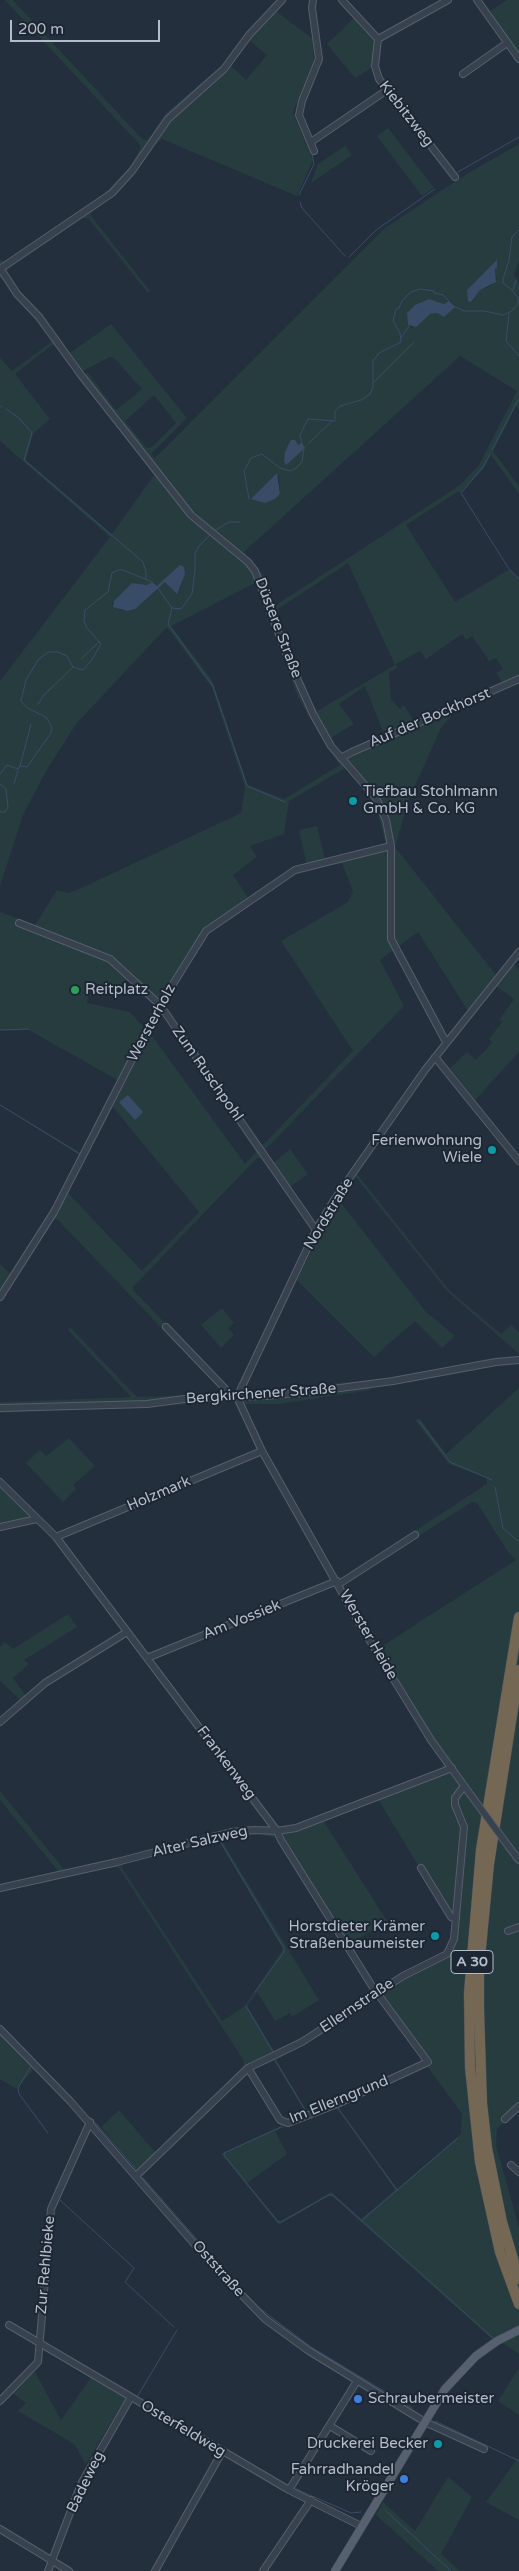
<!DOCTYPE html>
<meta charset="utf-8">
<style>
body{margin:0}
#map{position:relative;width:519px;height:2571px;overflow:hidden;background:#242f3e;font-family:"Varela Round",sans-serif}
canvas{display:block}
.scale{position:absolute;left:10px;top:20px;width:150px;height:22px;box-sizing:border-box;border:2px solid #b4bcc9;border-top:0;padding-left:6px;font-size:15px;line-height:18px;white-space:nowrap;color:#b4bcc9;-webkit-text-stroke:4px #1d2633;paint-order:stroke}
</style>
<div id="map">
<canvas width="519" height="2571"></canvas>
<div class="scale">200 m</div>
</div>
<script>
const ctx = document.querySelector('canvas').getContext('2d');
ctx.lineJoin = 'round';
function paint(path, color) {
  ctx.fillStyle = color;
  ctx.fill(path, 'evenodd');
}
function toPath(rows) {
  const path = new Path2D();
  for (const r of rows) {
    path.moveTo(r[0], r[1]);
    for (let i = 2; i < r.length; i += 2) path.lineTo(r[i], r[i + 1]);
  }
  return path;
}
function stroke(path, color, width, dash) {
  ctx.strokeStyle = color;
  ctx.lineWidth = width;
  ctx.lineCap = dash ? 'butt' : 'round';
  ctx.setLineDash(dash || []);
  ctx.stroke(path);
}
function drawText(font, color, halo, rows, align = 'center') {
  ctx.font = font + ' "Varela Round",sans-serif';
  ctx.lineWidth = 4;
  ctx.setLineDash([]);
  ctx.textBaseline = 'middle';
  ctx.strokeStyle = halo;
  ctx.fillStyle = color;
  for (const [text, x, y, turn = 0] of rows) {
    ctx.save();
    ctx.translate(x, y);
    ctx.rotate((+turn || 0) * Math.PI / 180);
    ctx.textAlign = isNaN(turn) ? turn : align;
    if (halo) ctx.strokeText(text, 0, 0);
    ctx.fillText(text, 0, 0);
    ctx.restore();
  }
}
paint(toPath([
 [5,0,13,0,143,140,147,140,167,112,221,66,236,45,276,0,287,0,277,12,312,38,314,61,293,112,313,160,297,196,162,139,154,145,120,190,91,213,91,216,150,291,148,293,88,218,83,218,8,269,7,272,22,293,43,314,70,353,111,324,187,418,151,454,155,458,385,228,465,175,519,144,519,261,514,275,519,282,519,409,516,406,493,451,519,486,519,494,491,455,484,468,460,493,459,491,406,525,455,602,510,569,519,578,519,684,454,713,441,728,409,799,395,847,496,975,519,946,519,958,513,965,519,969,519,1052,475,1100,450,1068,467,1052,476,1060,492,1043,489,1039,503,1021,499,1020,514,999,496,986,500,980,496,975,468,1011,418,932,380,960,404,1006,264,1151,261,1158,257,1158,133,1287,134,1291,232,1393,370,1380,371,1390,279,1404,244,1404,256,1430,249,1433,234,1402,0,1413,0,1402,131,1397,68,1330,70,1327,137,1397,221,1394,222,1391,57,1219,54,1219,0,1301,0,1264,11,1274,53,1209,81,1156,0,1104,82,1154,119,1081,29,1030,0,1031,0,912,35,925,57,890,68,893,77,890,241,813,245,787,212,688,167,627,76,724,45,773,23,815,0,886,0,681,110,537,0,441,0,358,12,371,50,343,51,340,0,277,0,260,5,261,104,194,130,167,140,149,140,145],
 [250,41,267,55,246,80,231,66],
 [497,261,495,269,497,279,492,285,480,290,471,302,467,290],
 [437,301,444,304,449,301,454,307,444,317,437,313,430,314,412,328,408,325,407,313,415,305],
 [52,345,54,345,154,475,112,534,26,460,33,434,50,419,15,374],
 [460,356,517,391,479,465,460,485,276,605,272,604,264,576,244,552],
 [110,357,114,358,142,389,116,410,88,373,85,374,83,371],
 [154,395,176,423,152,447,147,448,125,421],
 [279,476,280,494,275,499,256,499],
 [348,563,395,665,317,711,309,696,276,615,278,609],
 [185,571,180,589,165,582,127,611,120,610,112,604,132,583,147,585,152,582,156,586],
 [257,582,298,697,326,746,340,765,284,799,248,785,212,680,171,626],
 [462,634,466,640,472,636,489,661,496,658,503,669,496,673,503,683,414,721,404,705,400,709,391,699,389,672,397,668,396,664,420,651,426,659],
 [365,686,384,734,342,752,338,750,331,738,354,724,339,704],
 [347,767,374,799,386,845,326,862,317,826,299,830,307,866,326,862,342,863,353,891,348,902,281,941,353,1051,263,1145,259,1144,165,1008,165,1003,204,937,249,899,233,875,257,857,250,846,284,834,289,801],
 [127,979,154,1005,155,1008,145,1029,130,1012,87,1003,91,983,119,987],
 [158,1015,162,1015,256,1152,245,1164,150,1033],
 [113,1107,199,1212,142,1271,68,1193],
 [507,0,519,0,519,54,489,12],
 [354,18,376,42,374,66,355,78,327,44],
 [388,128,434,188,422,196,377,136],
 [345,146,352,155,311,183,318,164],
 [366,1148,371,1153,357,1174,449,1290,501,1334,511,1325,519,1332,519,1354,447,1291,355,1176,338,1199,426,1312,455,1336,442,1348,415,1321,374,1357,297,1280,337,1200,328,1203],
 [290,1149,308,1174,290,1187,273,1163],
 [222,1308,234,1323,228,1328,234,1335,221,1348,201,1325],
 [519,1388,519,2108,497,2129,496,2145,519,2228,519,2354,493,2337,492,2339,332,2196,329,2195,279,2225,221,2154,281,2126,250,2075,246,2074,195,2123,191,2119,244,2066,244,2061,119,1868,114,1867,63,1877,0,1892,0,1885,58,1871,0,1800,0,1791,63,1868,68,1870,146,1852,194,1837,228,1829,267,1827,268,1824,128,1638,123,1637,64,1667,120,1633,121,1629,56,1543,59,1537,64,1537,62,1541,146,1651,151,1652,307,1589,310,1595,154,1657,153,1660,277,1824,282,1826,295,1824,442,1768,443,1764,428,1743,336,1587,342,1578,487,1484,487,1478,449,1464,415,1420,420,1419,446,1454],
 [472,1502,477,1503,508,1552,516,1560,379,1648,344,1587,345,1583],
 [375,1800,379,1801,444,1908,458,1920,454,1949,444,1960,417,1971,414,1966,402,1972,370,1991,316,2030,274,2051,247,2006,257,1992,275,2021,290,2013,292,2017,319,2000,221,1839,257,1834,276,1838,327,1918,349,1945,387,1921,323,1820],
 [218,1839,283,1949,245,2006,222,2021,122,1868,123,1864],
 [375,1998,379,1999,422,2059,421,2062,335,2103,308,2113,276,2060,320,2036],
 [274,2061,306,2113,287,2121,283,2119,254,2073,255,2069],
 [423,2066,427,2066,462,2114,461,2134,397,2189,337,2107],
 [336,2107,394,2188,394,2191,361,2219,331,2192,281,2221,278,2220,247,2183,287,2154,275,2131],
 [69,1438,95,1466,73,1485,76,1489,63,1502,26,1463,40,1450,46,1456],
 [0,1479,42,1519,37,1524,32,1523,0,1530],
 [68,1614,77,1627,24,1660,29,1664,13,1678,26,1696,45,1686,0,1725,0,1718,20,1700,0,1681,0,1647,5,1642,13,1649],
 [0,2032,35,2068,16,2089,0,2079],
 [119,2110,156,2153,140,2168,136,2169,101,2127],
 [519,2368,519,2415,498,2401],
 [35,2372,61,2420,92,2376,126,2398,86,2464,74,2444,18,2411,26,2403,11,2392],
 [518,2458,519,2459,519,2520,486,2502],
 [448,2477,472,2497,441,2554,460,2571,438,2571,376,2515,383,2502,415,2531]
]), '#263c3f');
paint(toPath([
 [497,260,497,267,495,269,496,282,480,290,471,302,468,301,467,290],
 [429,299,444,304,449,301,455,307,444,317,437,313,430,314,416,327,408,325,407,313,415,305],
 [291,440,295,440,298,445,302,443,305,448,286,465,284,461,285,452],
 [277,473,280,494,275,499,265,503,251,499],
 [180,565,184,567,185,574,177,594,165,582,135,609,127,611,113,607,114,601,132,583,147,585,152,582,157,586],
 [128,1095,143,1112,135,1120,119,1102]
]), '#394c67');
stroke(toPath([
 [458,172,519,137],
 [299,195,314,164,312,154],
 [300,202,302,208,345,256],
 [349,257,376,230,435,189],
 [513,290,516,280],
 [453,306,464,311,484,311,503,315,512,311,518,304,518,299,513,291,503,283,503,279,509,260,512,237,519,230],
 [509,314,506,341,519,356],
 [401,338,409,326],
 [374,382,414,342],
 [0,406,2,407],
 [6,409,18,417,32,433,24,460,143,562,146,572,146,579],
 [309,443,332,421],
 [302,444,300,435,308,419,335,421,335,412,340,406,361,400,370,394,373,387,373,361,379,353,401,342,400,333,393,321,396,309,399,308,402,301,411,292,420,289,434,291,434,293,443,295,449,301],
 [492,450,519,398],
 [490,454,483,467,461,493,509,569,519,579],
 [249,499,244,471,251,458,262,454,280,468,290,471,295,469,302,462,304,448],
 [214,531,229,522,240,522],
 [157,587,172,608,181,609,192,594,195,570,195,554,199,546,211,534],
 [172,608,168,624,213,686,247,786,285,802],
 [81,659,99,642],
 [38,704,44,695,73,667],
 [20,766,31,724],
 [0,774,7,765,18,769,20,766,27,767,51,733,52,728,47,718,26,707,21,701,26,680,38,660,48,652,58,652,67,656,73,667,83,670,91,661,101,644,87,628,84,621,85,610,108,592,112,573,118,570,123,570,152,582],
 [0,784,6,789,8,807,5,812,0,812],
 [14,784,18,770],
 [0,1030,29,1029],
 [0,1105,80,1154],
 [419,1421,450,1462,492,1480],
 [495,1487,503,1528,519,1542],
 [209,1834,247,1827,266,1827],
 [230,1836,220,1841,284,1948,284,1952,255,1992],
 [246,2006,273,2052],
 [0,2035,37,2071],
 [275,2060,307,2113],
 [31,2066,18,2088,19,2094,48,2133],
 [338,2108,397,2190],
 [93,2120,136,2169],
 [281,2127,224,2153,224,2155,278,2222,281,2222,329,2195,333,2195,493,2338],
 [143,2178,243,2292],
 [60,2200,134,2268,125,2282,174,2327],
 [361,2221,458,2138],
 [258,2307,311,2347,412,2408],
 [137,2397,177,2330],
 [435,2421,519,2461],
 [296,2489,351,2513,361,2512],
 [385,2510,451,2571]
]), '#394c67', 1);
const minor = toPath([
 [313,0,312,8,319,59,302,101,299,115,314,151],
 [342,0,378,39,375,66,379,79,455,177],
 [477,0,519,59],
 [378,39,448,0],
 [463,74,507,43],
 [311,142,387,90],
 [0,268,17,294,39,317,81,375,191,515,248,562,255,571,288,658,313,714,331,746,376,798,386,820,391,846,391,939,446,1042],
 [0,269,112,193,132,171,168,119,224,69,249,35,282,0],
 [341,758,352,752,519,679],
 [19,923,110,959,160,1005,316,1230],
 [435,1057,519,1161],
 [0,1297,54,1212,160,1005,206,931,295,870,391,846],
 [166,1327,233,1397],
 [237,1397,316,1230,334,1200,425,1070,519,952],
 [237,1397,262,1451,362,1628,431,1740,470,1794],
 [0,1408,147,1404,192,1398,266,1396,325,1390,393,1381,496,1362,519,1360],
 [0,1482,56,1537,277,1831,281,1840,372,1986,428,2062,337,2104,288,2123,280,2120,248,2068],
 [0,1527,37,1519],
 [56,1537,262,1451],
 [339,1584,415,1535],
 [147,1658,337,1581],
 [0,1722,45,1683,127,1632],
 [509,1847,519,1860],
 [421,1868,451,1917,456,1919],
 [0,1888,117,1862,231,1832,255,1830,277,1831,296,1828,452,1768],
 [508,1931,519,1927],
 [0,2029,71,2102,210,2262,265,2319,309,2351,425,2422,484,2449],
 [505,2119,519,2106],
 [511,2165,519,2172],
 [136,2176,248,2068,302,2042,403,1976,447,1954,454,1939,464,1827,455,1805,455,1798,464,1786],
 [9,2325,289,2490,361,2526],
 [0,2401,38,2362,51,2209,90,2122],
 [330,2426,371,2451],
 [289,2490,357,2381],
 [0,2529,69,2571],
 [48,2571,81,2484,131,2397],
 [155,2571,222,2452],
 [263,2571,311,2500]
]);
const major = toPath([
 [335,2571,445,2389,476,2356,497,2341,519,2330]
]);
const highway = toPath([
 [519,1617,481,1850,469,1993,470,2067,480,2162,500,2252,519,2304],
 [519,1670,489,1864,479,1968,479,2010,482,2103,487,2148,502,2222,519,2279]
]);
stroke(minor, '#565f6c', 8);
stroke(major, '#414a57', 9);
stroke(highway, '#434c59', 11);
stroke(minor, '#38414e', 6);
stroke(major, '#56606e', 8);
stroke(highway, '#746855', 10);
const minorBridge = toPath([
 [470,1794,509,1847]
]);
stroke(minorBridge, '#565f6c', 8, []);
stroke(minorBridge, '#38414e', 6);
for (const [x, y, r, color] of [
 [353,801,5,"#0f9aa8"],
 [75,990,5,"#2e9e5b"],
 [492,1150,5,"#0f9aa8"],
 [435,1936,5,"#0f9aa8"],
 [358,2399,5,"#3f7fe0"],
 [438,2444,5,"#0f9aa8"],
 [404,2479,5,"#3f7fe0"]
]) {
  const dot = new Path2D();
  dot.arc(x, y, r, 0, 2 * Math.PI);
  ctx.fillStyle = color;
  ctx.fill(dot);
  stroke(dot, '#1d2633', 2);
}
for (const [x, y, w] of [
 [472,1962,42]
]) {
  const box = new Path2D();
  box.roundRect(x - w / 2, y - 11.5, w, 23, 4);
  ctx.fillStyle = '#1d2633';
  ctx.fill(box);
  stroke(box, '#b4bcc9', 1);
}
drawText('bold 14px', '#b4bcc9', null, [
 ["A 30",472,1962]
]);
drawText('15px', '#b4bcc9', '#1d2633', [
 ["Kiebitzweg",406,114,52],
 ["Düstere Straße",278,628,69],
 ["Auf der Bockhorst",430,718,-23],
 ["Wersterholz",152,1023,-62],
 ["Zum Ruschpohl",207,1074,55],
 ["Nordstraße",329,1214,-59],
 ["Bergkirchener Straße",261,1394,-4],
 ["Holzmark",159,1494,-23],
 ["Am Vossiek",242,1620,-22],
 ["Werster Heide",368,1635,60],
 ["Frankenweg",226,1763,53],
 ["Alter Salzweg",200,1842,-13],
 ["Ellernstraße",357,2006,-34],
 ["Im Ellerngrund",339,2100,-22],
 ["Zur Rehlbieke",46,2265,-85],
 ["Oststraße",218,2269,48],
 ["Osterfeldweg",183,2429,31],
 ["Badeweg",86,2482,-64]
]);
drawText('15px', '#b4bcc9', '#1d2633', [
 ["Tiefbau Stohlmann",363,792,"left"],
 ["GmbH & Co. KG",363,809,"left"],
 ["Reitplatz",85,990,"left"],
 ["Ferienwohnung",482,1141],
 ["Wiele",482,1158],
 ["Horstdieter Krämer",425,1927],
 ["Straßenbaumeister",425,1944],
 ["Schraubermeister",368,2399,"left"],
 ["Druckerei Becker",428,2444],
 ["Fahrradhandel",394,2470],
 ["Kröger",394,2487]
], 'right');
</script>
